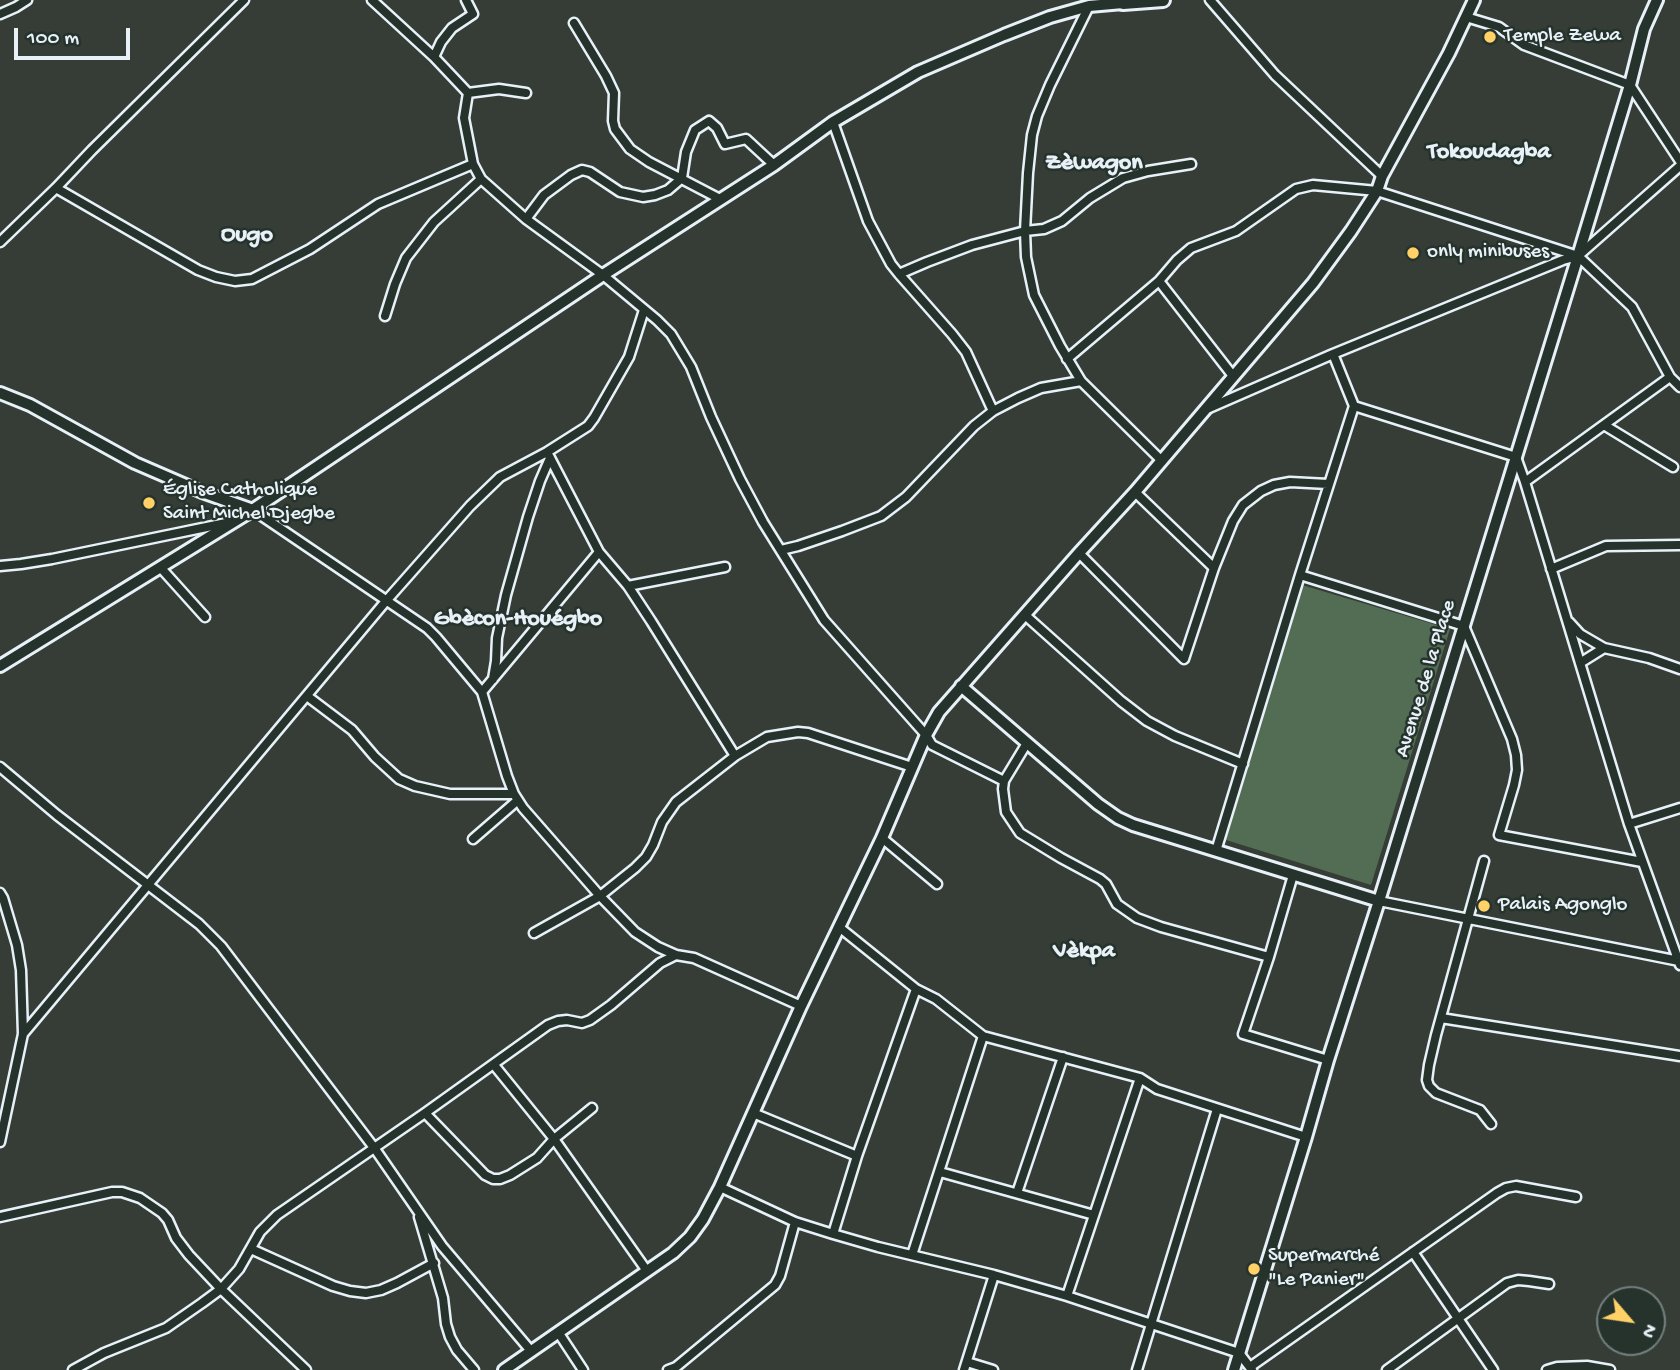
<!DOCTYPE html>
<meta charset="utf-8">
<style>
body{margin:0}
#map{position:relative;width:1680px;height:1370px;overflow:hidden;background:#353d36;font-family:"Gochi Hand",sans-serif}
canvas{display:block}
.north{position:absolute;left:1596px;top:1286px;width:70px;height:70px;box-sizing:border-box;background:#26332d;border:2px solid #747f7e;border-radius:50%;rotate:119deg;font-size:19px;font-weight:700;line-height:28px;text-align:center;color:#e8f1f8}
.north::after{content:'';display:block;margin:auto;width:24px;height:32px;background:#ffd166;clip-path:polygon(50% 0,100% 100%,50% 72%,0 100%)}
.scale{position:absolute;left:14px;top:28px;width:116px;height:32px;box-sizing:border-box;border:4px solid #e8f1f8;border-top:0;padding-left:9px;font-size:21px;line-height:24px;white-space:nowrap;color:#e8f1f8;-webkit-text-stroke:5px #26332d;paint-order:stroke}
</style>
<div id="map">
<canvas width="1680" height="1370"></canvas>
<div class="north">N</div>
<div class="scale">100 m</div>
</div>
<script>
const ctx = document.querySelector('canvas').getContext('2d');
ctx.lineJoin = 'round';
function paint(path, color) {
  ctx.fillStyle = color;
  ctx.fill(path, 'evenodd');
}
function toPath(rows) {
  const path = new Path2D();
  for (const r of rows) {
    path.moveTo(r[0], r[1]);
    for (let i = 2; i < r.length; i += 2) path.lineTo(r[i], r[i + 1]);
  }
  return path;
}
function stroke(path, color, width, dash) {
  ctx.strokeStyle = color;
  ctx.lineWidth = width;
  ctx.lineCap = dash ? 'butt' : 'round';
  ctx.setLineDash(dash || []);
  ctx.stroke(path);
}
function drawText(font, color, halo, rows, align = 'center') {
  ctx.font = font + ' "Gochi Hand",sans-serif';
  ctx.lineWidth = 5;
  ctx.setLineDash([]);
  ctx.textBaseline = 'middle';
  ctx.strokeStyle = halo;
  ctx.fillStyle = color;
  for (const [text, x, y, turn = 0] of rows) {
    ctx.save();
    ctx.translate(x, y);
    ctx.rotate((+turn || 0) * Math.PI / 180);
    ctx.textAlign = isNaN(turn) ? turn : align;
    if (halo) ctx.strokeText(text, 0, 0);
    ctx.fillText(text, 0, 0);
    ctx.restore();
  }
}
paint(toPath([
 [1302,585,1450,629,1371,885,1226,840]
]), '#526d54');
const minor = toPath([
 [372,0,434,57,468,93],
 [1210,0,1275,75,1382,176],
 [1089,6,1050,85,1037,116,1032,135,1028,173,1025,231,1026,257,1034,295,1060,346,1081,381,1162,461],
 [0,14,16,7,27,0],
 [1466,17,1499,27,1524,45,1630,85,1680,161],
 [574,23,606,76,614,93,613,121,615,129,630,149,649,162,720,199],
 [434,57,441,42,452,28,473,14,466,0],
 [526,93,499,89,468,93,464,118,473,164,481,179,526,219,603,275,657,320,671,334,691,367,711,417,740,479,763,522,824,620,926,735,932,745,1004,781],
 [833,122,868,221,891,264,899,274,952,334,966,352,993,411],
 [56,188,198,270,216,277,235,281,252,279,310,249,378,204,473,164],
 [526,219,544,195,571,175,582,170,590,172,620,192,643,197,655,195,668,190,682,178,686,152,695,130,709,121,717,128,725,144,746,139,774,165],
 [0,242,56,188,92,150,244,0],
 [899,274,927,262,972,245,1025,231,1044,229,1062,221,1090,198,1123,178,1148,171,1191,164],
 [1159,281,1233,376],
 [385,316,395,284,406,258,434,222,481,179],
 [1067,359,1159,281,1177,260,1191,248,1236,231,1296,189,1313,185,1377,191,1578,256,1632,307,1670,377,1680,387],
 [1354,406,1516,457,1525,482,1629,824,1680,965],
 [1209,408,1333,354,1563,260,1578,256,1680,166],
 [1604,425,1673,467],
 [547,452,599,552,628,586,651,621,735,756],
 [1525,482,1670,377],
 [1135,492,1214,568],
 [253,510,427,628,436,637,482,692,507,776,514,794,523,808,600,896,635,932,658,947,676,955,694,958,801,1006],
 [781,550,798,546,842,531,881,516,906,497,974,426,993,411,1018,398,1041,388,1081,381],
 [1079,553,1184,659,1214,568,1233,521,1243,505,1261,491,1274,485,1290,482,1328,484],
 [0,566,21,564,52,559,231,522],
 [160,567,205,617],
 [1551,569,1606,546,1680,545],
 [1300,575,1464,626,1512,739,1516,755,1517,770,1514,785,1499,835,1642,862],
 [628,586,725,567],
 [1025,615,1121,701,1147,721,1175,736,1243,764],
 [1569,622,1580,634,1604,648,1649,658,1680,669],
 [1580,663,1604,648],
 [493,679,496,661,497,638,506,595,528,517,540,481,550,458],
 [482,692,599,552],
 [307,696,352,730,375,757,399,779,415,786,450,794,514,794],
 [1027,743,1004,781,1003,789,1006,812,1020,833,1061,858,1100,879,1106,884,1117,904,1137,918,1161,927,1269,957],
 [0,767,57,815,199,924,221,946,375,1149,442,1246,531,1351],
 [1629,824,1680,808],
 [882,838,937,884],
 [473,839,518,800],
 [1216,851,1300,575,1354,406,1333,354],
 [1484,861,1436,1035,1429,1065,1427,1080,1429,1086,1436,1093,1480,1110,1491,1124],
 [1293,875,1269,957,1243,1034,1328,1060],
 [0,893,3,898,17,945,21,970,23,1034,0,1142],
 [1379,901,1679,961],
 [839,927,916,989,936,999,983,1036,1140,1078,1157,1089,1306,1137],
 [534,933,600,896,635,868,646,857,653,845,662,822,676,802,735,756,767,737,798,732,808,733,912,767],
 [1441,1018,1680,1056],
 [23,1034,386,601,470,506,500,477,547,452,588,426,594,418,629,357,644,310],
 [494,1065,554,1139,647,1271],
 [425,1113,485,1175,493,1179,500,1179,510,1175,537,1158,554,1139,592,1108],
 [753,1113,857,1156],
 [940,1172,1094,1215],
 [720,1187,795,1222,833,1234,878,1247,994,1275,1067,1296,1239,1353,1252,1370],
 [1017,1193,1063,1057],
 [0,1217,112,1192,122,1192,140,1198,162,1213,168,1220,176,1238,189,1255,221,1289,306,1370],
 [419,1217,443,1298,446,1324,450,1337,457,1350,474,1370],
 [833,1234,857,1156,916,989],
 [251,1249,333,1286,350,1291,366,1293,381,1290,397,1283,434,1263],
 [1413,1252,1493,1370],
 [912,1255,983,1036],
 [1067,1296,1140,1078],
 [558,1332,583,1370],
 [967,1362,993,1370],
 [1250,1367,1497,1193,1506,1188,1516,1186,1576,1197],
 [73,1370,104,1353,166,1328,202,1303,221,1289,239,1269,260,1232,277,1215,425,1113,548,1025,558,1021,567,1020,582,1023,590,1020,611,1005,660,963,676,955],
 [668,1370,676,1367,775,1285,780,1276,795,1222],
 [964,1370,994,1275],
 [1137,1370,1217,1109],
 [1387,1370,1507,1283,1518,1280,1529,1281,1549,1284],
 [1547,1370,1557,1367,1587,1366,1610,1370]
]);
const tertiary = toPath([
 [0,393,30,405,135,463,202,492,253,510],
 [0,666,245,515,603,275,774,165,833,122,918,72,1004,35,1050,17,1089,6,1123,3],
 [961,686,1098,804,1118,818,1133,825,1379,901],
 [504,1370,673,1253,690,1237,703,1219,720,1187,801,1006,882,838,926,735,939,712,1079,553,1135,492,1313,283,1351,231,1377,191,1382,176,1449,53,1474,0],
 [1234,1370,1306,1137,1328,1060,1379,901,1578,256,1630,85,1644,29,1657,0]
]);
const secondary = toPath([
 [1121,0,1123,3,1163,0]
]);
stroke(minor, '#e8f1f8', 13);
stroke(tertiary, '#e8f1f8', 16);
stroke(secondary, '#e8f1f8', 18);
stroke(minor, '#26332d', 8);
stroke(tertiary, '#26332d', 10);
stroke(secondary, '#26332d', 12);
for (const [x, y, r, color] of [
 [1490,37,7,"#ffd166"],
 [1413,253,7,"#ffd166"],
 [149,503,7,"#ffd166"],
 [1484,906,7,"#ffd166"],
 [1254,1269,7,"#ffd166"]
]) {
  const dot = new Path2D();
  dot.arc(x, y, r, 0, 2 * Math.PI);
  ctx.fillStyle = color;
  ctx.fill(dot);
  stroke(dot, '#26332d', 2.5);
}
drawText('21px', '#e8f1f8', '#26332d', [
 ["Temple Zewa",1504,37],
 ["only minibuses",1427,253],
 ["Église Catholique",163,491],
 ["Saint Michel Djegbe",163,515],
 ["Palais Agonglo",1498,906],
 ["Supermarché",1268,1257],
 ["\"Le Panier\"",1268,1281]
], 'left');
drawText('21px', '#e8f1f8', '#26332d', [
 ["Avenue de la Place",1427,679,-73]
]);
drawText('bold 24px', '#e8f1f8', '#26332d', [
 ["Tokoudagba",1489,153],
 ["Zèwagon",1094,164],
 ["Ougo",247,236],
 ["Gbècon-Houégbo",518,620],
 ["Vèkpa",1084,952]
]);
</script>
